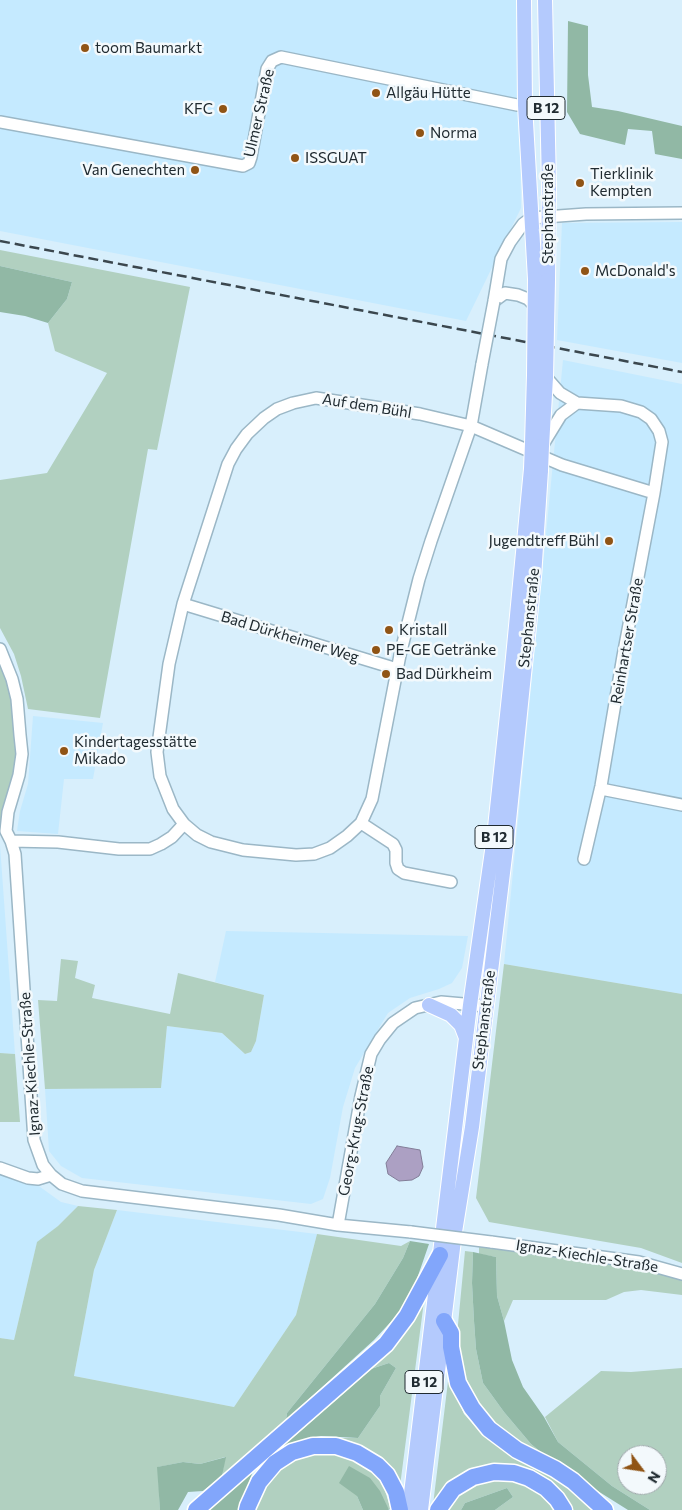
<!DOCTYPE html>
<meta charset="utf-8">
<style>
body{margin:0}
#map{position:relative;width:682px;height:1510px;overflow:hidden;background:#d8effc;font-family:Commissioner,sans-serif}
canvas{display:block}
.north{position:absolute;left:617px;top:1445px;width:50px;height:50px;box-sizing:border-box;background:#f3f9fc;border:1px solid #9fa7ab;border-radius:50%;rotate:121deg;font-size:14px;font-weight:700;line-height:20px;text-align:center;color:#202b31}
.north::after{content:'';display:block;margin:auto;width:18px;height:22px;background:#905415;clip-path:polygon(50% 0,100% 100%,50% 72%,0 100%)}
</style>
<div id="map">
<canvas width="682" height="1510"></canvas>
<div class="north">N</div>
</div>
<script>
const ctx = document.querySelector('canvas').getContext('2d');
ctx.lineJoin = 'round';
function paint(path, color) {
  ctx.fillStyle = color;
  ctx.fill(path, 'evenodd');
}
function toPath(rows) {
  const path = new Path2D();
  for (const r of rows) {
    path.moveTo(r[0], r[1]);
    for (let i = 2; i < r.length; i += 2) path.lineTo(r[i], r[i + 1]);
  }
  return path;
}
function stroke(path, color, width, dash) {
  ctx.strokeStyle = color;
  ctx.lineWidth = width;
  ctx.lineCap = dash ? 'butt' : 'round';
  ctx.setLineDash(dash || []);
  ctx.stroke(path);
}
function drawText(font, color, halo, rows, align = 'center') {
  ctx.font = font + ' Commissioner,sans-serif';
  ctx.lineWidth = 5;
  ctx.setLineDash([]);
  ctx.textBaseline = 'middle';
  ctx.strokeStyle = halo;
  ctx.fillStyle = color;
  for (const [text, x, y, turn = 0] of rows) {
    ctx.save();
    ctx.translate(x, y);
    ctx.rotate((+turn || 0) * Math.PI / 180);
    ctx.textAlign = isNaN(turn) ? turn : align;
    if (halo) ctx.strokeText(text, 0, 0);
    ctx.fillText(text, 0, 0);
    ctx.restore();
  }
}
paint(toPath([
 [0,0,519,0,521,208,466,321,0,231],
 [682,222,682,363,557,340,562,223],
 [563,360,682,384,682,994,504,964],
 [33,716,103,723,93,779,64,779,58,834,17,831,20,811,28,784],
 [0,845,15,1054,0,1053],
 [226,931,468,936,462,968,452,983,439,989,410,998,388,1013,355,1068,343,1107,330,1178,323,1199,311,1204,82,1178,61,1166,49,1151,45,1089,161,1087,167,1026,222,1033,245,1054,251,1052,256,1041,264,995,215,982],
 [0,1172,36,1184,61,1202,78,1206,57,1227,37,1243,14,1340,0,1338],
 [117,1210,317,1234,296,1315,234,1407,74,1376,94,1270]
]), '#c5eaff');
paint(toPath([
 [0,250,190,287,157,450,148,449,100,718,28,709,21,676,14,654,0,628,0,480,47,473,107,373,55,351,48,323,67,299,72,282,0,266],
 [0,658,13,702,18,733,16,774,0,822],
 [61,959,78,961,75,978,95,985,92,998,170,1014,178,973,264,995,256,1041,251,1052,245,1054,222,1033,167,1026,161,1088,45,1089,38,1000,57,1001],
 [504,964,682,994,682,1263,641,1248,489,1222,476,1198],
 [0,1053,15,1054,20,1122,0,1122],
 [78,1206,117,1210,94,1270,74,1376,234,1407,296,1315,317,1234,401,1246,410,1241,403,1258,375,1304,287,1413,286,1420,222,1476,225,1457,200,1464,183,1462,158,1467,160,1510,0,1510,0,1338,14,1340,37,1242,58,1226],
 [479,1247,638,1266,682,1278,682,1295,641,1290,624,1292,606,1300,513,1300,504,1321,497,1296,496,1257,479,1254],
 [465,1251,473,1252,472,1283,474,1321,476,1349,483,1383,504,1412,531,1444,558,1466,521,1445,494,1422,478,1402,466,1378,457,1335],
 [424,1301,400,1486,334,1438,358,1438,380,1406,380,1396,396,1368,389,1363,371,1369,391,1350],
 [682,1368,682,1510,650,1510,612,1486,558,1442,545,1417,601,1371,631,1372],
 [627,1455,657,1455,657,1485,627,1485],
 [449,1373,453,1388,464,1414,483,1435,513,1455,571,1487,595,1510,570,1510,502,1466,433,1505],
 [310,1454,331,1454,352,1458,370,1470,383,1484,391,1510,357,1496,363,1510,254,1510,263,1486,280,1470,294,1461],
 [501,1479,521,1483,538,1492,552,1505,555,1510,495,1510,513,1497,507,1488,465,1503,461,1510,448,1510,460,1494,479,1483]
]), '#b1d0c0');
paint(toPath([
 [568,21,588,26,588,75,592,107,618,111,682,126,682,159,655,154,652,131,628,129,625,145,580,134,567,112],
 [0,266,72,282,67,299,48,323,25,316,0,312],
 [410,1241,429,1244,412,1293,399,1313,374,1340,286,1420,287,1413,375,1304,403,1258],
 [473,1252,496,1257,497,1296,504,1321,512,1360,523,1387,544,1417,558,1442,612,1486,650,1510,628,1510,558,1466,531,1444,504,1412,483,1383,476,1349,474,1321,472,1283],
 [389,1363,396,1368,380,1396,380,1406,358,1438,321,1436,305,1439,275,1453,371,1369],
 [226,1457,222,1476,203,1491,188,1492,178,1510,160,1510,157,1467,183,1462,200,1464],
 [349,1466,370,1478,380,1491,389,1510,363,1510,357,1496,339,1483],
 [253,1471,239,1510,207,1510],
 [507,1488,513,1497,495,1510,461,1510,465,1503]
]), '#91b8a5');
const water = toPath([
 [397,1146,420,1150,423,1167,419,1176,412,1180,399,1181,388,1174,386,1163,397,1146]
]);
paint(water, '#aca0c3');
stroke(water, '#827d97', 1);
const minor = toPath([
 [0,122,243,166,249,163,251,157,267,69,272,61,281,57,517,105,546,105],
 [494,301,501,259,510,242,523,224,531,218,586,214,682,213],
 [494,301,505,293,518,295,528,299,535,306],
 [482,364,471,426,431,541,419,579,400,655,372,799,361,823,347,836,330,848,314,854,296,855,243,850,211,842,197,835,184,824,173,809,160,776,157,752,169,664,183,604,228,464,236,449,247,434,264,418,277,409,293,403,316,398,420,414,471,426,562,465,654,493],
 [546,377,560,393,577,403,621,406,641,412,651,419,659,431,662,442,654,493,623,656,601,786,584,859],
 [542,446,561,415,577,403],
 [183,604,397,669],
 [0,649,12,679,17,699,20,735,22,754,19,775,8,812,6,831,11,841,15,854,34,1140,43,1165,51,1175,62,1184,82,1191,279,1215,338,1225,411,1232],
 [601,789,682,805],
 [361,823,393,844,396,850,396,863,398,869,404,873,451,882],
 [11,841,58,842,119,849,150,849,161,844,172,837,184,824],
 [0,1168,28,1178,38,1179,51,1175],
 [338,1225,361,1096,371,1054,380,1039,393,1023,415,1008,441,1002,486,1006],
 [491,1242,639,1262,682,1274]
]);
const major = toPath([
 [524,0,525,105,535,279],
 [545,0,549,186,548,280],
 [532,444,534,375],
 [542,446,546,377],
 [429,1005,451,1015,461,1025,466,1038],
 [409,1510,470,1005,494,837,512,668,531,469],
 [421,1510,455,1232,472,1127,507,840,534,577,541,470]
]);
const highway = toPath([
 [444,1321,451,1333,451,1347,458,1383,472,1408,489,1429,517,1450,555,1469,573,1481,605,1510],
 [196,1510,386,1344,407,1316,440,1255],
 [247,1510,248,1506,259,1482,275,1463,292,1452,313,1446,336,1446,357,1453,377,1465,387,1475,396,1492,400,1510],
 [438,1510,453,1489,473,1477,494,1472,514,1473,529,1478,546,1488,557,1499,564,1510]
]);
stroke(minor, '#9bb7c6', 14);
stroke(major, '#fff', 16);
stroke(highway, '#fff', 19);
stroke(minor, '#fff', 11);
stroke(major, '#b4cafd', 14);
stroke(highway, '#82a6fb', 16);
stroke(toPath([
 [0,241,682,372]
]), '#3b474e', 2.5, [10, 5]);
const minorBridge = toPath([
 [482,364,494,301],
 [411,1232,491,1242]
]);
const majorBridge = toPath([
 [534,375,535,279],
 [546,377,548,280],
 [531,469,532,444],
 [541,470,542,446]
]);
stroke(minorBridge, '#9bb7c6', 14, []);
stroke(majorBridge, '#fff', 16, []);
stroke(minorBridge, '#fff', 11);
stroke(majorBridge, '#b4cafd', 14);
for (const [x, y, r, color] of [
 [85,48,5,"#905415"],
 [376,93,5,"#905415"],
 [223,109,5,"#905415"],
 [420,133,5,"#905415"],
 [295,158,5,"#905415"],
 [195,170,5,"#905415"],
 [580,183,5,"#905415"],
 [585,271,5,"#905415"],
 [609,541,5,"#905415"],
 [389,630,5,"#905415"],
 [376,650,5,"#905415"],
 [386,674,5,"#905415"],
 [64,751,5,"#905415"]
]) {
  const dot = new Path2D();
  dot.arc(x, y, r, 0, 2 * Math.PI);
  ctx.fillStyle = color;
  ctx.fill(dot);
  stroke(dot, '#f3f9fc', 2);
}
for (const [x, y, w] of [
 [546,108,38],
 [494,837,38],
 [424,1382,38]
]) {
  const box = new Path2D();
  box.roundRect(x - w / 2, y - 11.5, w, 23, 4);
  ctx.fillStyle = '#f3f9fc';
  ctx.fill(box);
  stroke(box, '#202b31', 1);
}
drawText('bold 14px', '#202b31', null, [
 ["B 12",546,108],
 ["B 12",494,837],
 ["B 12",424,1382]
]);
drawText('15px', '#202b31', '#f3f9fc', [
 ["toom Baumarkt",95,48],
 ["Allgäu Hütte",386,93],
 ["KFC",213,109,"right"],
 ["Norma",430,133],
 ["ISSGUAT",305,158],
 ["Van Genechten",185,170,"right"],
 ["Tierklinik",590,174],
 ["Kempten",590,191],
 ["McDonald's",595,271],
 ["Jugendtreff Bühl",599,541,"right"],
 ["Kristall",399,630],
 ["PE-GE Getränke",386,650],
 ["Bad Dürkheim",396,674],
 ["Kindertagesstätte",74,742],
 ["Mikado",74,759]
], 'left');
drawText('15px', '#202b31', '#f3f9fc', [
 ["Ulmer Straße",259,113,-77],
 ["Stephanstraße",548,214,-90],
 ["Auf dem Bühl",367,406,9],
 ["Stephanstraße",529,618,-84],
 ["Bad Dürkheimer Weg",290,637,17],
 ["Reinhartser Straße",627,641,-80],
 ["Stephanstraße",484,1020,-83],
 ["Ignaz-Kiechle-Straße",30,1064,-94],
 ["Georg-Krug-Straße",356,1131,-79],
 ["Ignaz-Kiechle-Straße",587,1256,9]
]);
</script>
